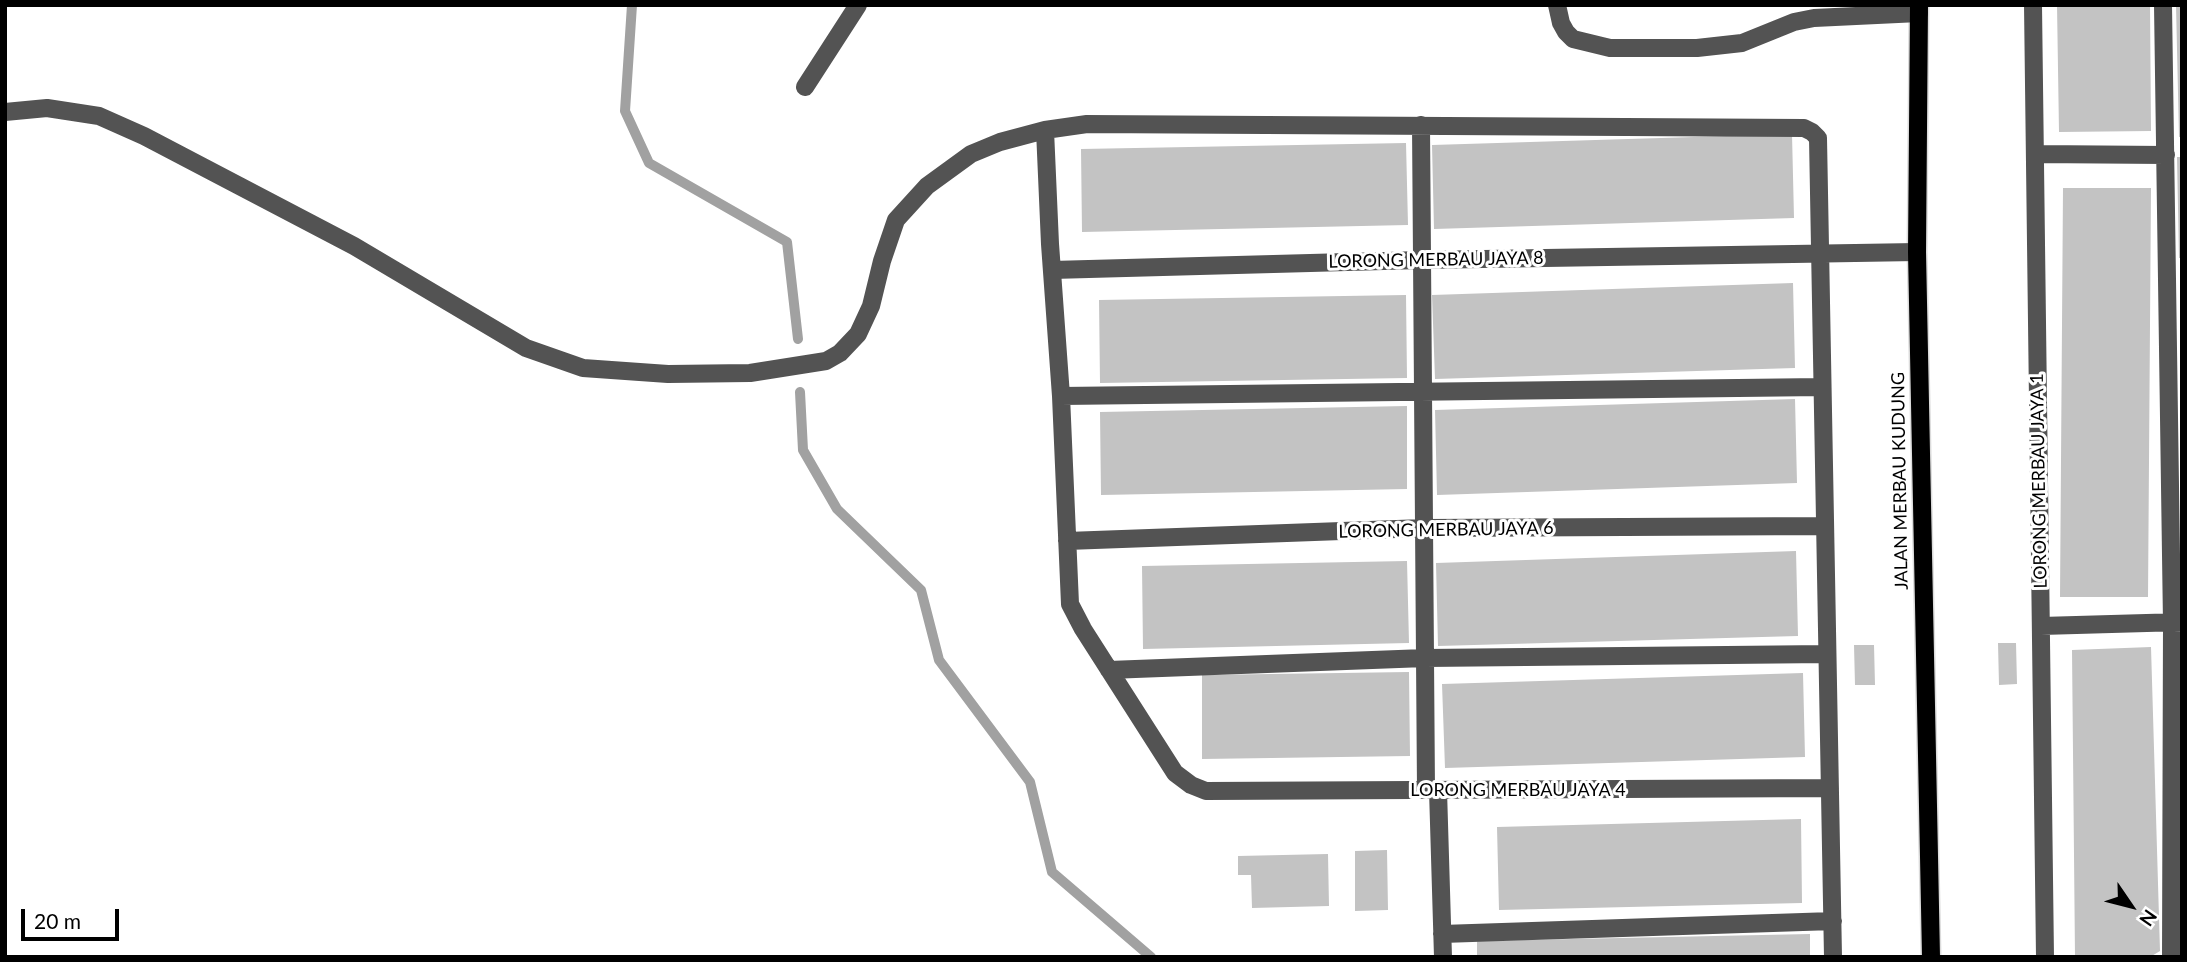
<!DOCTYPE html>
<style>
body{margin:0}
#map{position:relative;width:2187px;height:962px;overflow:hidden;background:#fff;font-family:Lato,sans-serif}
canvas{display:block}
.frame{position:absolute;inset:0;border:7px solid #000;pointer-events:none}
.north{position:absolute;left:2096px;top:871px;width:70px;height:70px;-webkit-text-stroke:5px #fff;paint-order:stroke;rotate:125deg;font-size:19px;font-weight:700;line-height:28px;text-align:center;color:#000}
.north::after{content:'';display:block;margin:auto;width:24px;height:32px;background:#000;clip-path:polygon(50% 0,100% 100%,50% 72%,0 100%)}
.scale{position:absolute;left:21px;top:909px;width:98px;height:32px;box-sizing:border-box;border:4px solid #000;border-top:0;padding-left:9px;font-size:21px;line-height:24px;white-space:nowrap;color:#000;-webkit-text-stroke:5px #fff;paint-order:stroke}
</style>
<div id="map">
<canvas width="2187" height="962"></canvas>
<div class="frame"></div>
<div class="north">N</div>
<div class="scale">20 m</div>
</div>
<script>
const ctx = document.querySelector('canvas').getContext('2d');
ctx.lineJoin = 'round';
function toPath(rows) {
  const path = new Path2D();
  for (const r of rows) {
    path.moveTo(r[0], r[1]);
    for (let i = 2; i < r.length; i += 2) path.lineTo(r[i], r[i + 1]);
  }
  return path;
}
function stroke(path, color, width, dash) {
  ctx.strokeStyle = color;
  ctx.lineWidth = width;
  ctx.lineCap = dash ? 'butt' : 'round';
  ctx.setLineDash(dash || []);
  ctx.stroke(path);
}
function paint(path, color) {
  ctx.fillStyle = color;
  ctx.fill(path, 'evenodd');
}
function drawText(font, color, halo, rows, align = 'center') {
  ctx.font = font + ' Lato,sans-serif';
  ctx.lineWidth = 6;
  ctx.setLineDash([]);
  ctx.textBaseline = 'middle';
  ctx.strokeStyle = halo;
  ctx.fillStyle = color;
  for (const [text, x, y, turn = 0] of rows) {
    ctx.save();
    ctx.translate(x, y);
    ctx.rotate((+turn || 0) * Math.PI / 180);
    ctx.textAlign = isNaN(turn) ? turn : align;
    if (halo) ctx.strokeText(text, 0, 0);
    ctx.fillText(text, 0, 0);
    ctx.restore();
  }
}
stroke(toPath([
 [632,5,625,111,649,163,787,242,798,339],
 [800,392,803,450,837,509,921,590,939,660,1030,782,1052,872,1151,957]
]), '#a1a1a1', 10);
paint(toPath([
 [2057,5,2150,5,2151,131,2059,132],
 [2176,5,2182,5,2182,137,2179,137],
 [1792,134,1794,218,1434,229,1432,145],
 [1406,143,1408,225,1082,232,1081,149],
 [2177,157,2182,157,2182,258,2179,258],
 [2063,188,2151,188,2148,597,2060,597],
 [1793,283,1795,368,1435,379,1432,295],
 [1406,295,1407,378,1100,383,1099,300],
 [1795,399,1797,483,1437,495,1435,410],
 [1407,406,1407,489,1101,495,1100,412],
 [1796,551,1798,636,1438,646,1436,563],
 [1407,561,1409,643,1143,649,1142,566],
 [1998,643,2016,643,2017,684,1999,685],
 [1854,645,1874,645,1875,685,1855,685],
 [2151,647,2160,951,2150,957,2075,957,2072,650],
 [1409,672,1410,756,1202,759,1202,675],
 [1803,673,1805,757,1445,768,1442,684],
 [1801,819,1802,903,1499,910,1497,827],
 [1387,850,1388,910,1355,911,1355,851],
 [1328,854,1329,906,1252,908,1251,875,1238,875,1238,856],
 [1810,934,1810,957,1477,957,1477,941]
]), '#c3c3c3');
const major = toPath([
 [1919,5,1917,252,1931,957]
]);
stroke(major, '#dbdbdb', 21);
stroke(toPath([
 [1557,5,1561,23,1566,32,1573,39,1610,48,1697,48,1742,43,1794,22,1814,18,1919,13],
 [2033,5,2045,957],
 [2163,5,2172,623,2171,957],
 [805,87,858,5],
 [5,112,47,108,99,116,144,136,354,246,526,348,583,368,668,374,750,373,826,361,840,353,858,334,871,306,882,261,896,220,927,186,971,154,1000,142,1045,130,1087,124,1804,128,1812,132,1818,138,1833,957],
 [1421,125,1426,790],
 [1045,130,1050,244,1061,396,1070,604,1083,629,1175,773,1191,785,1206,791,1830,788],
 [2035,154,2166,155],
 [1052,270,1421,260,1917,252],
 [1061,396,1822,387],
 [1067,541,1424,528,1825,526],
 [2041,626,2182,622],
 [1109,670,1425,658,1827,654],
 [1438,790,1443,957],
 [1442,934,1833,921]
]), '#535353', 18);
stroke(major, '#000', 18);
drawText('18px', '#000', '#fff', [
 ["LORONG MERBAU JAYA 8",1436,260,-1],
 ["JALAN MERBAU KUDUNG",1900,481,-91],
 ["LORONG MERBAU JAYA 1",2039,481,-91],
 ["LORONG MERBAU JAYA 6",1446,530,-1],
 ["LORONG MERBAU JAYA 4",1518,790]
]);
</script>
